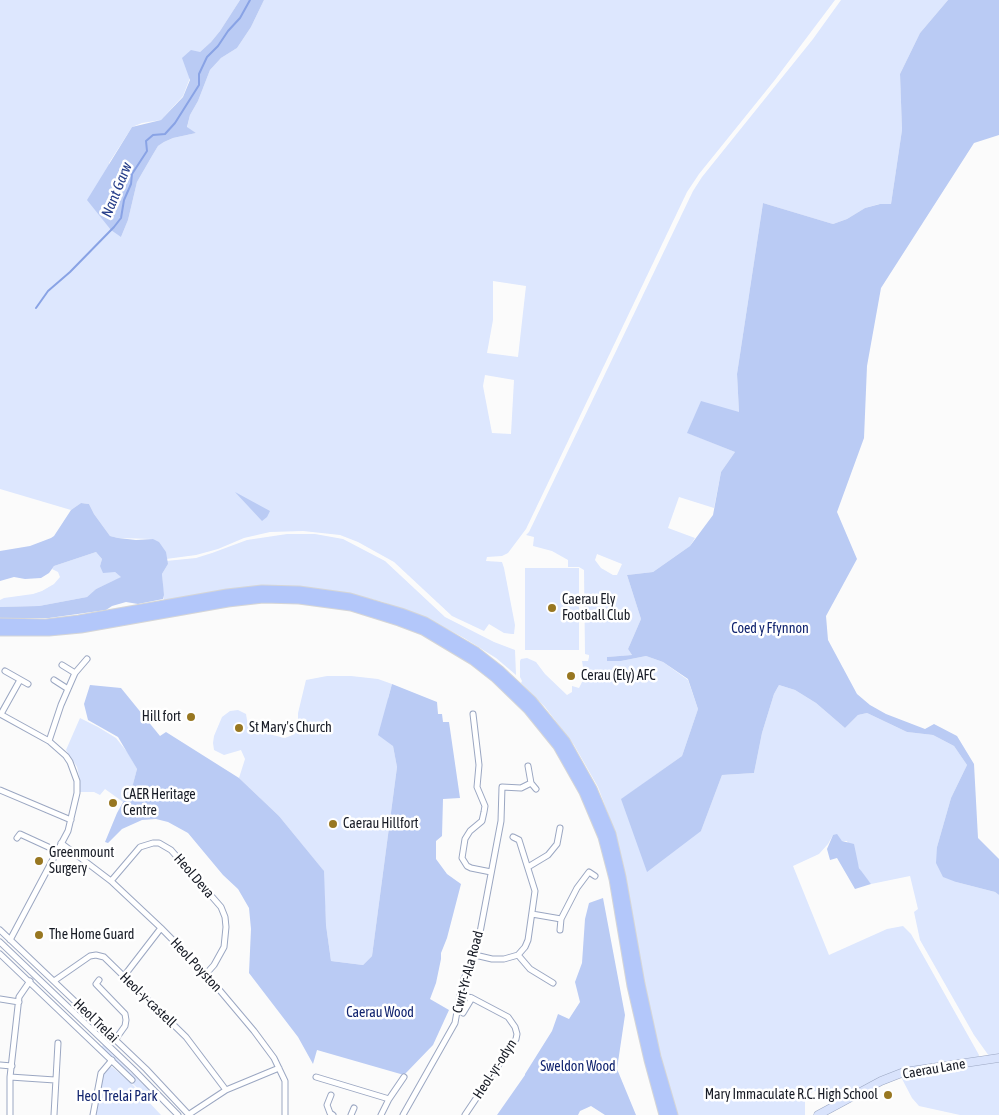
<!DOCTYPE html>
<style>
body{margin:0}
canvas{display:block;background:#fbfbfb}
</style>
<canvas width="999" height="1115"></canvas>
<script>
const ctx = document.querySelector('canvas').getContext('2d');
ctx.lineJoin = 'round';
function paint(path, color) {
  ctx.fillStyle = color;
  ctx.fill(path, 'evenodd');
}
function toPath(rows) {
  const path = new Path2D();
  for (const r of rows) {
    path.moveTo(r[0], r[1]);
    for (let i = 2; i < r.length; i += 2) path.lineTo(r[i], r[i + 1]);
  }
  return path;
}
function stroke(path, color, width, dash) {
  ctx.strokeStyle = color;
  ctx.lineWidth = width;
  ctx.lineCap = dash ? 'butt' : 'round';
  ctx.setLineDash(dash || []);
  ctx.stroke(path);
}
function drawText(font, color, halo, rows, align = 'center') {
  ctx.font = font + ' "Asap Condensed",sans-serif';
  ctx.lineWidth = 5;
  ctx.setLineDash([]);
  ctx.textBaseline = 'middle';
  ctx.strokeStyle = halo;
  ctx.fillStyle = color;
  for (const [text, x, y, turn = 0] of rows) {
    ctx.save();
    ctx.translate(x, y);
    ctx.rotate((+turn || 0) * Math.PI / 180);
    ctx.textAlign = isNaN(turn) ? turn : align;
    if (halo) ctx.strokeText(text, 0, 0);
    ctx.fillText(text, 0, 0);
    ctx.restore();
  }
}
paint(toPath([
 [0,0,240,0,220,31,211,42,200,52,183,96,161,120,142,123,132,127,109,163,121,237,128,220,137,182,152,156,158,146,164,142,173,138,196,133,187,128,190,115,198,101,210,70,221,58,237,48,251,27,264,0,835,0,774,81,699,174,687,192,526,529,508,553,502,556,487,557,486,561,502,562,504,568,515,625,514,634,512,634,504,633,489,624,484,631,452,616,394,562,358,542,340,535,303,531,270,532,244,538,218,549,196,555,166,559,153,539,118,538,110,536,94,514,89,504,81,503,71,510,0,489],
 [493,281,526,286,518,357,487,353,493,320],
 [485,375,514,380,511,434,492,433,483,386],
 [841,0,948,0,920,33,900,74,902,130,891,204,879,204,865,208,847,219,833,224,763,203,737,374,739,412,688,433,735,452,721,472,714,508,679,497,668,528,695,538,690,546,653,572,627,575,641,619,628,649,632,655,607,657,607,661,621,661,646,656,663,662,688,680,698,709,682,756,622,799,701,831,722,775,754,773,762,733,774,694,779,685,795,690,816,703,845,728,858,715,867,713,907,732,933,735,954,746,967,765,951,798,937,847,956,882,995,892,999,895,999,1056,989,1056,974,1035,920,940,914,912,918,909,910,876,871,884,862,874,847,841,842,841,833,835,828,844,819,854,793,866,829,955,887,929,903,926,911,934,979,1055,978,1058,940,1062,901,1069,837,1101,830,1100,827,1094,823,1092,814,1091,809,1094,805,1101,805,1115,677,1115,666,1081,648,1006,623,863,613,827,598,787,574,745,545,707,521,683,522,681,520,677,520,661,521,659,527,658,536,662,545,674,567,695,572,692,572,686,579,688,582,682,584,673,582,661,588,661,589,657,589,655,585,654,584,570,579,567,568,567,568,560,552,551,533,546,534,537,526,535,529,532,693,191,702,177,813,39],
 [597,554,622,564,617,575,613,575,601,568,595,560],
 [287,534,315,534,343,539,385,561,445,617,494,642,515,650,516,675,496,658,464,638,426,618,383,602,356,595,313,588,263,587,164,602,162,574,168,564,166,561,196,558,212,553,247,540],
 [96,552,102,559,100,566,115,572,122,577,96,589,87,597,39,606,0,607,0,600,4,598,33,594,42,591,54,584,60,577,58,572,52,569,54,566],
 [525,568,579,568,579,650,525,650],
 [327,676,351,676,378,679,392,684,388,698,393,746,397,767,372,956,363,965,331,961,326,925,323,870,279,816,239,778,245,759,241,750,224,755,214,750,213,743,214,736,222,717,230,711,238,710,246,714,248,726,260,732,285,738,295,734,298,724,298,713,306,680],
 [80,718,98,727,116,738,128,753,137,769,133,784,123,802,105,789,100,795,94,792,80,792,80,780,77,767,66,750],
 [103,1045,155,1096,159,1097,152,1102,132,1083,135,1079,101,1047],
 [999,1062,999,1115,960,1115,919,1106,912,1098,901,1077,937,1069],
 [112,1067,131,1083,161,1115,95,1115,103,1074,107,1068]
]), '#dde7fe');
paint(toPath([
 [240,0,264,0,251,27,237,48,221,58,210,70,198,101,190,115,187,127,196,133,173,138,164,142,158,146,152,156,137,182,128,220,121,237,111,230,87,200,132,127,161,120,183,97,190,80,182,58,191,50,200,52,211,42,220,31],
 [948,0,999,0,999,135,974,143,881,288,867,366,864,438,837,512,857,559,826,616,828,640,857,694,870,705,886,714,925,729,934,724,957,736,974,764,978,838,999,859,999,895,995,892,956,882,943,877,936,863,937,847,951,798,967,765,954,746,933,735,907,732,867,713,858,715,845,728,816,703,795,690,779,685,774,694,762,733,754,773,722,775,701,831,647,872,621,799,682,756,698,709,688,679,663,662,646,656,621,661,607,661,607,657,632,655,628,649,641,619,627,575,653,572,690,546,713,515,721,472,735,452,687,433,701,401,739,412,737,374,763,203,833,224,847,219,865,208,880,204,891,204,902,130,900,74,920,33],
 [235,492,270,511,267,517,262,521],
 [81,503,89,504,94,514,110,536,118,538,136,540,153,539,159,542,166,552,168,564,162,574,164,595,163,599,138,604,126,602,112,606,106,610,49,618,0,618,0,607,39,606,87,597,96,589,121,577,115,572,103,573,100,566,102,559,96,552,54,566,49,573,41,578,25,579,14,577,0,581,0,551,30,546,51,538,54,536,71,510],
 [392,684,437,702,438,714,442,714,443,722,449,722,460,798,443,799,442,836,436,841,436,859,447,874,461,884,447,938,441,953,441,959,436,983,430,999,449,1010,433,1045,404,1075,317,1050,313,1064,298,1037,249,973,251,929,249,908,238,889,223,875,188,833,168,822,156,819,142,820,122,829,108,843,105,842,117,813,133,784,137,769,118,737,88,720,84,704,90,685,121,688,160,736,166,732,239,778,279,816,324,871,326,925,331,961,363,965,372,956,397,767,393,746,378,735],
 [837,834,842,841,854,844,859,868,871,884,855,889,837,858,830,860,827,849,833,835],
 [603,898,625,1015,617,1069,636,1115,605,1115,591,1106,580,1111,578,1115,497,1115,525,1075,525,1074,552,1031,558,1014,569,1019,580,1002,575,982,582,963,585,919,589,903]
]), '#bacbf4');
stroke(toPath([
 [36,308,48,291,70,272,114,227,121,218,124,200,131,184,132,174,147,151,146,141,153,135,165,134,175,123,199,85,199,74,207,57,218,46,228,31,240,18,250,0]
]), '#89a3e5', 2);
const street = toPath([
 [62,665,75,673],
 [5,671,28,684],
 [54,680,68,689],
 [0,714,49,741],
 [1,714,20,680],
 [473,714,479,765,477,787,485,806,484,812,482,821,470,831,465,839,462,858,467,866,471,868,491,872],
 [528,766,531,783,536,789],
 [0,790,71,820],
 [17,838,20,834,57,851],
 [61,843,111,881,161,928,206,974,254,1031,274,1058,285,1081,285,1115],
 [528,867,548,855,557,844,560,828],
 [111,881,140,847,153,843,159,843,171,850,214,899,221,907,225,917,226,927,224,947,214,965,206,974],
 [532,914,561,919],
 [0,930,146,1069,189,1115],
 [560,930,561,919,577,888,589,872,595,876],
 [10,940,68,831,77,793,77,781,70,762,66,756,49,741,61,705,75,673,87,659],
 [0,942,134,1070,178,1115],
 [0,954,132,1080],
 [475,955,492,959,504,959,518,955,525,947,528,940,535,891,519,840,513,837],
 [518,955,530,969,553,983],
 [124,976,161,928],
 [99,980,96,984,125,1014,126,1020,125,1026,115,1040],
 [54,981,90,956,96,955,104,957,186,1037,226,1090],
 [460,995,472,998,508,1017,515,1027,517,1034,516,1039,465,1115],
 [0,999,19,1002],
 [463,1013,472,998],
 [0,1065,12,1066],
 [10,1077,55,1080],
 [316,1077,389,1099],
 [331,1095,327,1105,330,1113,333,1115],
 [10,1115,10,1077,19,997,30,981],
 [54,1115,58,1043],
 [93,1115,101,1073,112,1060],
 [188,1115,226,1090,279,1068],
 [351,1115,354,1108],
 [381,1115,389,1099,404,1077],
 [403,1115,455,1023,462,983,475,955,478,943,501,821,502,787,521,788,531,783]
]);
const secondary = toPath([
 [818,1115,881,1081,904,1072,999,1058]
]);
const primary = toPath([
 [0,623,46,624,79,620,227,594,262,590,299,591,350,598,401,613,425,622,476,652,499,670,532,701,565,741,592,789,611,834,621,877,640,984,656,1057,673,1115],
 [0,631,49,631,81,628,228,602,263,598,299,599,351,606,399,621,423,630,473,660,496,678,528,709,558,746,584,792,603,837,614,879,632,986,649,1060,664,1115]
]);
stroke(street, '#9ba7c2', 7);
stroke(secondary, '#9ba7c2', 9);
stroke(primary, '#d5d6d8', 11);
stroke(street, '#fff', 5);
stroke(secondary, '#d9e3fc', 8);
stroke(primary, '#b3c7fa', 9);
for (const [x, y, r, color] of [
 [552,608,5,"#987721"],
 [571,676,5,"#987721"],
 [191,717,5,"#987721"],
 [239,728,5,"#987721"],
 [113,803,5,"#987721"],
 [333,824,5,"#987721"],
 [39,861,5,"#987721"],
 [39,935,5,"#987721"],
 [888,1095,5,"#987721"]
]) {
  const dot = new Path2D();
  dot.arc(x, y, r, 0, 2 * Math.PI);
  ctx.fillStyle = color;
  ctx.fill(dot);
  stroke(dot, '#fff', 2);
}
drawText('14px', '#181c26', '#fff', [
 ["Caerau Ely",562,600],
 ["Football Club",562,616],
 ["Cerau (Ely) AFC",581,676],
 ["Hill fort",181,717,"right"],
 ["St Mary's Church",249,728],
 ["CAER Heritage",123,795],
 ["Centre",123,811],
 ["Caerau Hillfort",343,824],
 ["Greenmount",49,853],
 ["Surgery",49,869],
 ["The Home Guard",49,935],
 ["Mary Immaculate R.C. High School",878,1095,"right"]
], 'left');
drawText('14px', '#11246f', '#fff', [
 ["Coed y Ffynnon",770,629],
 ["Caerau Wood",380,1013],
 ["Sweldon Wood",578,1067],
 ["Heol Trelai Park",117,1097]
]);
drawText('14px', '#181c26', '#fff', [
 ["Heol Deva",194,876,49],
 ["Heol Poyston",196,965,47],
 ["Cwrt-Yr-Ala Road",468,972,-75],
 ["Heol-y-castell",148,1000,44],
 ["Heol Trelai",96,1021,44],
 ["Heol-yr-odyn",495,1069,-57],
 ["Caerau Lane",934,1069,-10]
]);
drawText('italic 15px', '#263e8a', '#fff', [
 ["Nant Garw",117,190,-68]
]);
</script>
